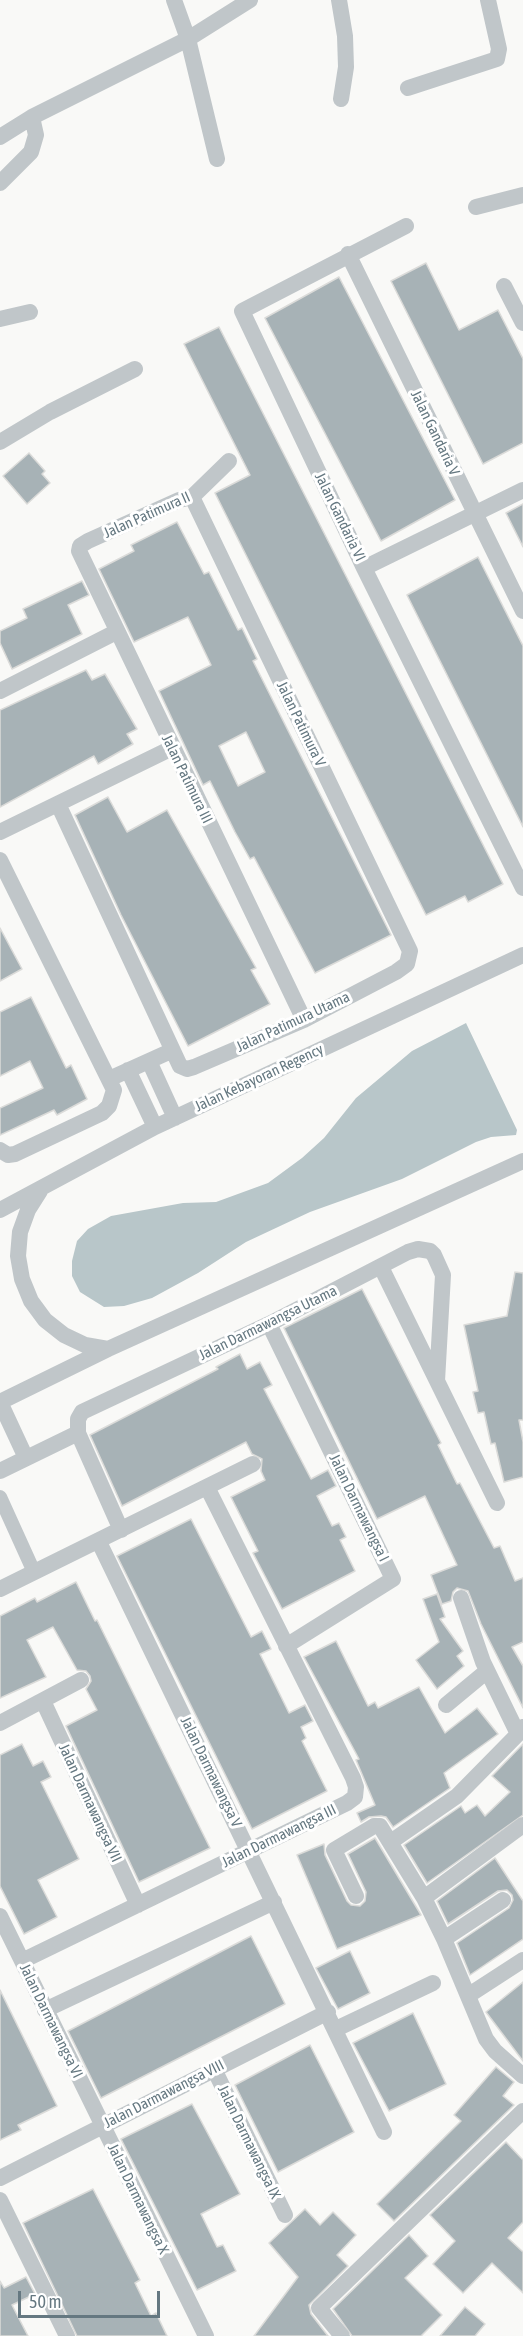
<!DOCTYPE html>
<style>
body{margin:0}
#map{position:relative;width:523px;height:2336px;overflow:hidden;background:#f9f9f7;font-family:"Asap Condensed",sans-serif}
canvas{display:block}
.scale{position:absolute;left:18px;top:2291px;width:142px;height:27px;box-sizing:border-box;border:3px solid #657881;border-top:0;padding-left:8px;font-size:18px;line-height:21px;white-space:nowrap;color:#657881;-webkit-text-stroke:4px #fff;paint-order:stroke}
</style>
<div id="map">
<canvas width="523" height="2336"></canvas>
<div class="scale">50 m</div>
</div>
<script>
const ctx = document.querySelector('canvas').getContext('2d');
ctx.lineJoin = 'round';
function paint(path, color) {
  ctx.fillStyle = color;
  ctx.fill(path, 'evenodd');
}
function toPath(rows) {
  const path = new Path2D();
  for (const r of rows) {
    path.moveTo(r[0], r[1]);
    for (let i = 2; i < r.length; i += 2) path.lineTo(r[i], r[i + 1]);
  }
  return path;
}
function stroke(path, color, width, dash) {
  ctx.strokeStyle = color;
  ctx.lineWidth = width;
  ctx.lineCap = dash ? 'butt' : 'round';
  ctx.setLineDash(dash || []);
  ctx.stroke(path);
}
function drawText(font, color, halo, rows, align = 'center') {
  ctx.font = font + ' "Asap Condensed",sans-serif';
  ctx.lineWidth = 6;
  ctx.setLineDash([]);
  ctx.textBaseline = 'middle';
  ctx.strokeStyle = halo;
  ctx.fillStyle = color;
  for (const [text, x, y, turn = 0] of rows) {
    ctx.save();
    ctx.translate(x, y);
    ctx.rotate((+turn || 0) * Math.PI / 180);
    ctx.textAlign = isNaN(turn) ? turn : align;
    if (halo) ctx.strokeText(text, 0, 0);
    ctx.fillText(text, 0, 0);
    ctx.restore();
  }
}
paint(toPath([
 [466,1023,517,1130,516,1135,491,1137,476,1142,402,1179,310,1212,246,1242,198,1273,152,1298,124,1306,104,1307,80,1292,72,1276,72,1261,77,1241,88,1229,111,1216,183,1203,216,1202,268,1183,302,1158,324,1138,356,1098,412,1051]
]), '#b8c6c9');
const building = toPath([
 [426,263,459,330,498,310,523,359,523,443,483,464,391,281,426,263],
 [339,277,455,500,381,541,265,318,339,277],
 [219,327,503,884,468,902,465,896,426,915,215,493,250,475,184,344,219,327],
 [29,453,45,471,42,474,50,483,27,504,3,476,29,453],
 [523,504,523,547,506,513,523,504],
 [177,522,204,574,209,572,238,630,242,628,257,659,253,661,391,935,315,973,254,857,250,859,235,832,210,781,203,785,159,691,211,665,190,621,188,617,134,642,99,569,134,551,131,545,177,522],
 [246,732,265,772,238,786,219,746,246,732],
 [478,557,523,646,523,827,407,595,478,557],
 [82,581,89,595,68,605,82,634,12,669,0,643,0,631,27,618,23,609,82,581],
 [86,670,92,680,105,674,137,729,127,734,133,744,98,764,94,756,0,807,0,710,86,670],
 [108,797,127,832,167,810,256,968,251,970,270,1004,188,1046,121,915,75,815,108,797],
 [0,928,22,969,0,981,0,928],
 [31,997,66,1068,71,1065,87,1099,57,1115,54,1110,0,1135,0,1108,43,1088,30,1061,0,1076,0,1012,31,997],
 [515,1272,523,1273,523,1420,519,1420,523,1442,523,1477,504,1482,495,1443,491,1444,484,1412,478,1413,473,1392,478,1391,464,1325,507,1316,515,1272],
 [362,1289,441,1443,438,1445,457,1484,460,1483,494,1548,500,1546,515,1581,523,1578,523,1642,512,1647,523,1666,523,1708,481,1624,468,1591,457,1588,453,1592,451,1601,442,1604,431,1575,457,1565,425,1496,377,1519,284,1328,362,1289],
 [240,1354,247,1369,260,1362,272,1385,264,1389,311,1479,328,1470,336,1486,317,1496,332,1526,339,1523,346,1537,340,1540,355,1571,282,1609,253,1553,258,1551,231,1497,265,1480,261,1471,262,1459,252,1454,246,1442,122,1506,90,1435,218,1369,216,1367,240,1354],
 [191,1519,251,1637,262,1631,271,1649,260,1654,289,1713,305,1705,313,1721,301,1727,306,1738,302,1741,327,1791,252,1829,117,1556,191,1519],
 [76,1582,95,1621,97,1620,210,1848,139,1882,66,1726,97,1710,86,1689,91,1681,90,1676,86,1671,77,1670,53,1627,27,1640,46,1677,0,1698,0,1616,35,1598,37,1602,76,1582],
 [437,1594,445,1617,440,1619,463,1651,457,1656,464,1666,437,1689,416,1660,439,1642,423,1599,437,1594],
 [336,1641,368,1706,375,1702,378,1708,419,1687,445,1733,477,1708,498,1734,444,1773,450,1788,393,1827,386,1817,381,1816,369,1817,361,1822,357,1813,375,1805,356,1760,359,1759,304,1657,336,1641],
 [22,1744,33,1766,43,1761,51,1777,41,1782,79,1859,38,1880,57,1917,24,1934,0,1886,0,1755,22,1744],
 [523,1744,523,1815,427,1883,404,1845,461,1806,465,1813,477,1805,485,1816,510,1792,492,1776,523,1744],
 [375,1838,421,1915,337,1949,297,1855,324,1844,325,1855,347,1901,351,1905,360,1906,365,1901,366,1892,348,1854,375,1838],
 [495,1858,523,1901,523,1939,470,1975,457,1943,509,1908,513,1900,512,1895,507,1890,498,1891,448,1924,437,1901,495,1858],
 [251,1936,285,2004,101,2098,68,2031,251,1936],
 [350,1951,370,1993,338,2009,316,1968,350,1951],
 [523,1982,523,2061,486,2012,523,1982],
 [0,1990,57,2106,18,2125,21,2130,0,2140,0,1990],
 [413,2013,446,2084,389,2111,353,2043,413,2013],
 [310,2045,354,2132,278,2172,235,2085,310,2045],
 [496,2067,514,2082,503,2096,514,2105,394,2221,377,2204,461,2121,454,2115,496,2067],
 [192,2104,240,2194,201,2214,217,2247,223,2245,236,2271,197,2290,121,2139,192,2104],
 [506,2142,523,2160,523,2222,508,2238,523,2252,523,2293,492,2263,463,2293,433,2264,455,2241,430,2215,506,2142],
 [93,2189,140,2280,135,2283,151,2316,156,2313,167,2336,77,2336,23,2223,93,2189],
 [305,2209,320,2225,333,2212,356,2235,337,2255,348,2266,309,2305,311,2314,328,2336,254,2336,298,2277,269,2243,305,2209],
 [409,2235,428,2256,405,2278,442,2315,421,2336,352,2336,333,2309,409,2235],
 [26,2277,35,2294,12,2305,28,2336,0,2336,0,2281,4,2288,26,2277],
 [465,2307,485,2324,475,2336,440,2336,465,2307]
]);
paint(building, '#a7b2b6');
stroke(building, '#dbdbd9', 1.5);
stroke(toPath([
 [0,1497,34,1572]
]), '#c0c6c9', 14);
stroke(toPath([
 [174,0,188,39,217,159],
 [339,0,345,36,346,67,341,99],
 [408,88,497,59,499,49,488,0],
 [0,137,32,117],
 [0,183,31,152,36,135,32,117,188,39,250,0],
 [476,207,523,195],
 [406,226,242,311,364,568,523,888],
 [348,254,523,611],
 [504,286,523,323],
 [0,319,30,312],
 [0,442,50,412,135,369],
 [229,461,192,497,179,500,88,541,80,546,79,551,304,1020],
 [364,568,523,490],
 [0,691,116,632],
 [58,804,180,1066,187,1069,194,1067,304,1020,396,972,407,964,410,951,192,497],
 [0,832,172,748],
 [0,860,114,1090,109,1106,102,1113,15,1154,8,1155,0,1150],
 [149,1061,175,1118],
 [128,1070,155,1127],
 [109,1079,171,1051],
 [40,1191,28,1210,20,1232,18,1256,22,1279,31,1301,45,1320,64,1335,85,1345,108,1349],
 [0,1210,155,1127,523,955],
 [381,1267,497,1503],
 [269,1324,393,1579,286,1646],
 [0,1402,108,1349,523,1161],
 [0,1402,26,1458],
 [0,1471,78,1433],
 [121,1530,78,1433,78,1419,82,1412,269,1324,408,1252,418,1249,430,1251,434,1255,443,1275,437,1381],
 [99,1542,384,2132],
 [0,1589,253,1464],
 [461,1598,483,1662,518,1734,523,1727],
 [43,1701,138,1905],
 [446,1705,487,1671],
 [0,1723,81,1680],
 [392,1841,457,1796,518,1734],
 [356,1896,334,1850,374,1826,380,1826,424,1898,444,1939,486,2039,495,2051,523,2076],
 [424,1898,523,1825],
 [0,1916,206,2336],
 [444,1939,503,1900],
 [22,1961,347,1803,355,1797,356,1787,353,1778,207,1487],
 [469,1995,523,1960],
 [45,2010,274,1902],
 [336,2029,433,1983],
 [214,2069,285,2215],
 [0,2178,328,2012],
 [0,2200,67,2336],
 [342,2336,319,2308,523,2111]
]), '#c0c6c9', 16);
drawText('15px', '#657881', '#fff', [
 ["Jalan Gandaria V",435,433,64],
 ["Jalan Patimura II",147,515,-24],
 ["Jalan Gandaria VI",340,517,64],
 ["Jalan Patimura V",301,724,64],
 ["Jalan Patimura III",187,779,64],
 ["Jalan Patimura Utama",293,1022,-25],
 ["Jalan Kebayoran Regency",259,1078,-25],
 ["Jalan Darmawangsa Utama",268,1323,-26],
 ["Jalan Darmawangsa I",359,1508,64],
 ["Jalan Darmawangsa V",211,1772,64],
 ["Jalan Darmawangsa VII",90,1803,65],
 ["Jalan Darmawangsa III",279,1836,-26],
 ["Jalan Darmawangsa VI",51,2021,64],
 ["Jalan Darmawangsa VIII",164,2094,-27],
 ["Jalan Darmawangsa IX",249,2142,64],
 ["Jalan Darmawangsa X",138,2199,64]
]);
</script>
